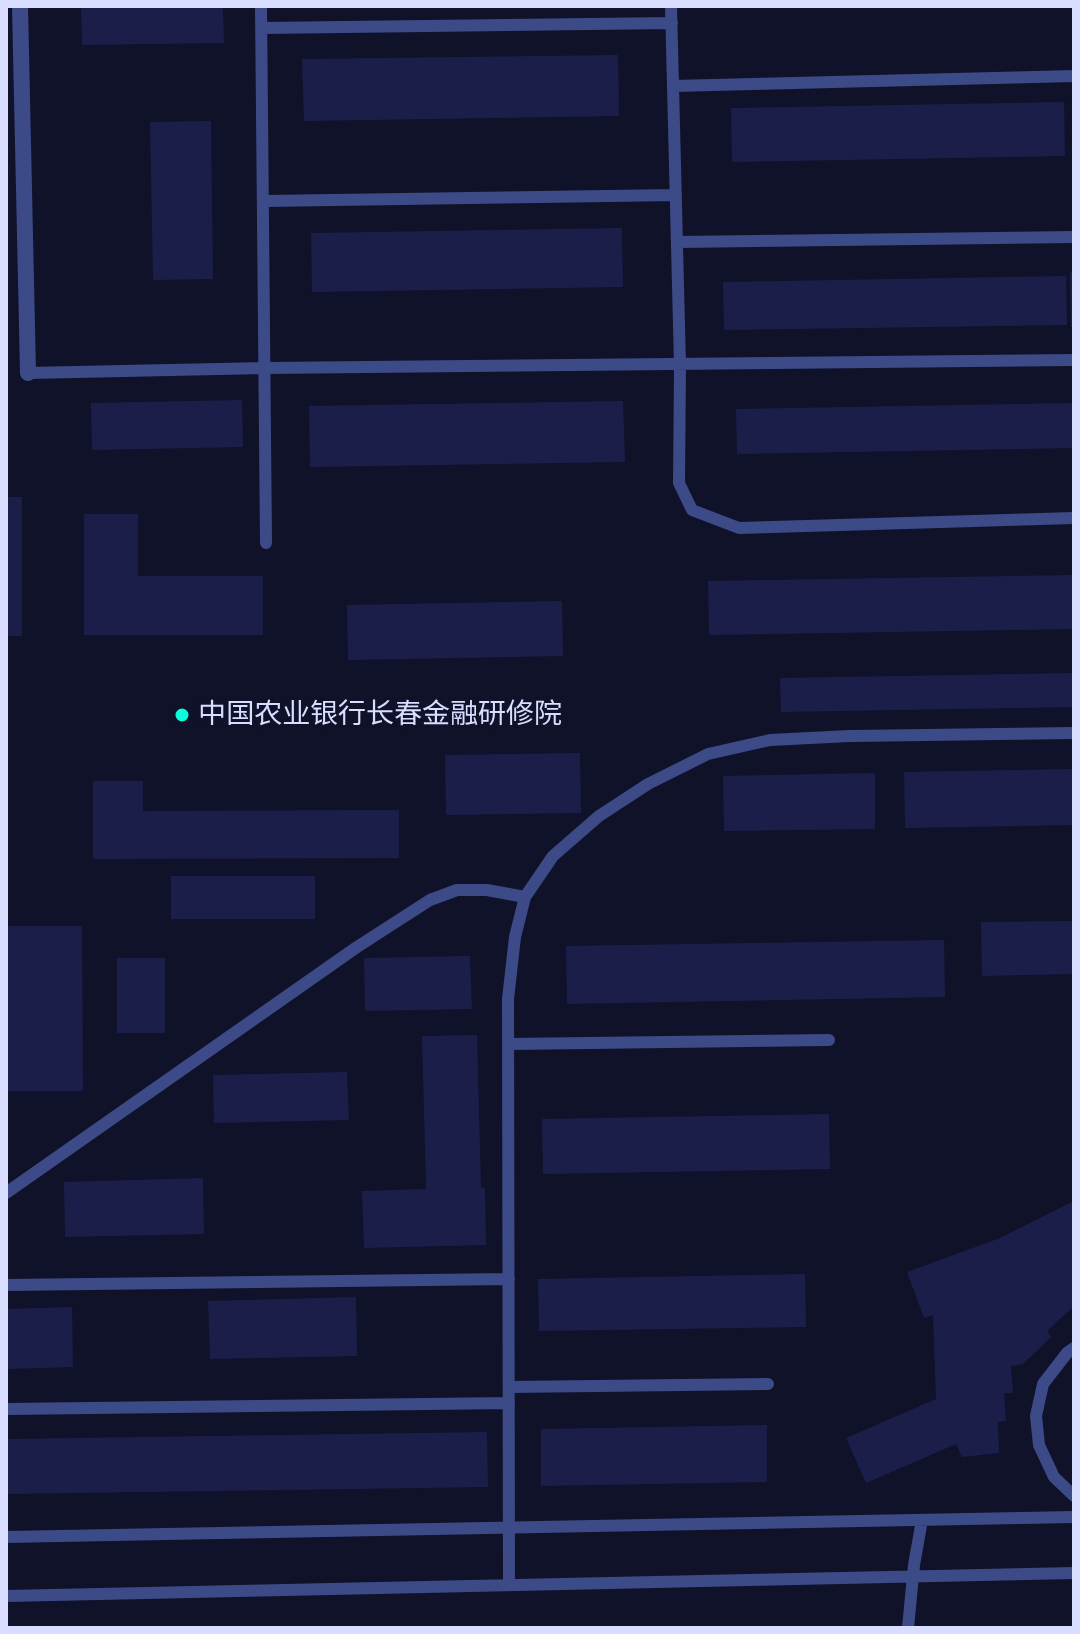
<!DOCTYPE html>
<meta charset="utf-8">
<style>
body{margin:0}
#map{position:relative;width:1080px;height:1634px;overflow:hidden;background:#101229;font-family:Figtree,sans-serif}
canvas{display:block}
.frame{position:absolute;inset:0;border:8px solid #d9ddff;pointer-events:none}
</style>
<div id="map">
<canvas width="1080" height="1634"></canvas>
<div class="frame"></div>
</div>
<script>
const ctx = document.querySelector('canvas').getContext('2d');
ctx.lineJoin = 'round';
function paint(path, color) {
  ctx.fillStyle = color;
  ctx.fill(path, 'evenodd');
}
function toPath(rows) {
  const path = new Path2D();
  for (const r of rows) {
    path.moveTo(r[0], r[1]);
    for (let i = 2; i < r.length; i += 2) path.lineTo(r[i], r[i + 1]);
  }
  return path;
}
function stroke(path, color, width, dash) {
  ctx.strokeStyle = color;
  ctx.lineWidth = width;
  ctx.lineCap = dash ? 'butt' : 'round';
  ctx.setLineDash(dash || []);
  ctx.stroke(path);
}
function drawText(font, color, halo, rows, align = 'center') {
  ctx.font = font + ' Figtree,"Noto Sans SC",sans-serif';
  ctx.lineWidth = 6;
  ctx.setLineDash([]);
  ctx.textBaseline = 'middle';
  ctx.strokeStyle = halo;
  ctx.fillStyle = color;
  for (const [text, x, y, turn = 0] of rows) {
    ctx.save();
    ctx.translate(x, y);
    ctx.rotate((+turn || 0) * Math.PI / 180);
    ctx.textAlign = isNaN(turn) ? turn : align;
    if (halo) ctx.strokeText(text, 0, 0);
    ctx.fillText(text, 0, 0);
    ctx.restore();
  }
}
paint(toPath([
 [81,6,223,6,224,43,82,45],
 [618,55,619,116,304,121,302,59],
 [1064,102,1065,156,732,162,731,108],
 [211,121,213,279,153,280,150,122],
 [622,228,623,287,312,292,311,233],
 [1070,272,1074,272,1074,327,1071,327],
 [1066,276,1067,325,724,330,723,282],
 [242,400,243,447,92,450,91,403],
 [623,401,625,462,310,467,309,406],
 [1074,403,1074,448,737,454,736,409],
 [6,497,22,497,22,636,6,636],
 [84,514,138,514,138,576,263,576,263,635,84,635],
 [1074,575,1074,629,709,635,708,581],
 [562,601,563,656,348,660,347,605],
 [1074,673,1074,707,781,712,780,678],
 [580,753,581,813,446,815,445,755],
 [1074,769,1074,825,905,828,904,772],
 [875,773,875,829,724,831,723,776],
 [93,781,143,781,143,811,399,810,399,858,93,859],
 [171,876,315,876,315,919,171,919],
 [1074,921,1074,974,982,976,981,922],
 [6,926,82,926,83,1091,6,1091],
 [944,940,945,997,567,1004,566,946],
 [470,956,472,1009,365,1011,364,958],
 [117,958,165,958,165,1033,117,1033],
 [477,1035,481,1188,485,1188,486,1245,364,1248,362,1191,426,1189,422,1036],
 [347,1072,349,1120,214,1123,213,1075],
 [829,1114,830,1169,543,1174,542,1119],
 [203,1178,204,1234,65,1237,64,1182],
 [1074,1201,1074,1306,1047,1331,1051,1337,1023,1364,1011,1366,1013,1393,1004,1393,1006,1421,998,1422,999,1453,962,1457,956,1444,866,1483,846,1438,936,1399,933,1315,924,1318,907,1272,1000,1238],
 [805,1274,806,1327,539,1331,538,1279],
 [356,1297,357,1356,210,1359,208,1301],
 [72,1307,73,1367,6,1369,6,1309],
 [767,1425,767,1482,541,1486,541,1429],
 [487,1432,488,1487,6,1494,6,1439]
]), '#1c1e4a');
stroke(toPath([
 [261,6,266,543],
 [671,6,680,365,679,483,692,510,739,528,1074,518],
 [261,28,672,23],
 [673,86,1074,76],
 [264,201,676,195],
 [677,242,1074,237],
 [28,373,266,368,1074,360],
 [508,1044,829,1040],
 [6,1193,357,947,430,900,457,890,487,890,525,897],
 [6,1285,509,1279],
 [1074,1348,1067,1353,1043,1384,1036,1416,1039,1445,1054,1477,1074,1496],
 [509,1387,768,1384],
 [6,1409,509,1403],
 [6,1537,1074,1517],
 [509,1585,508,999,515,937,525,897,553,856,599,816,648,784,708,754,770,740,850,736,1074,733],
 [6,1596,1074,1573],
 [908,1628,914,1565,922,1520]
]), '#3c4b88', 12);
stroke(toPath([
 [20,6,28,373]
]), '#3c4b88', 16);
for (const [x, y, r, color] of [
 [182,715,8,"#06fedd"]
]) {
  const dot = new Path2D();
  dot.arc(x, y, r, 0, 2 * Math.PI);
  ctx.fillStyle = color;
  ctx.fill(dot);
  stroke(dot, '#101229', 3);
}
drawText('28px', '#d9ddff', '#101229', [
 ["中国农业银行长春金融研修院",198,715]
], 'left');
</script>
